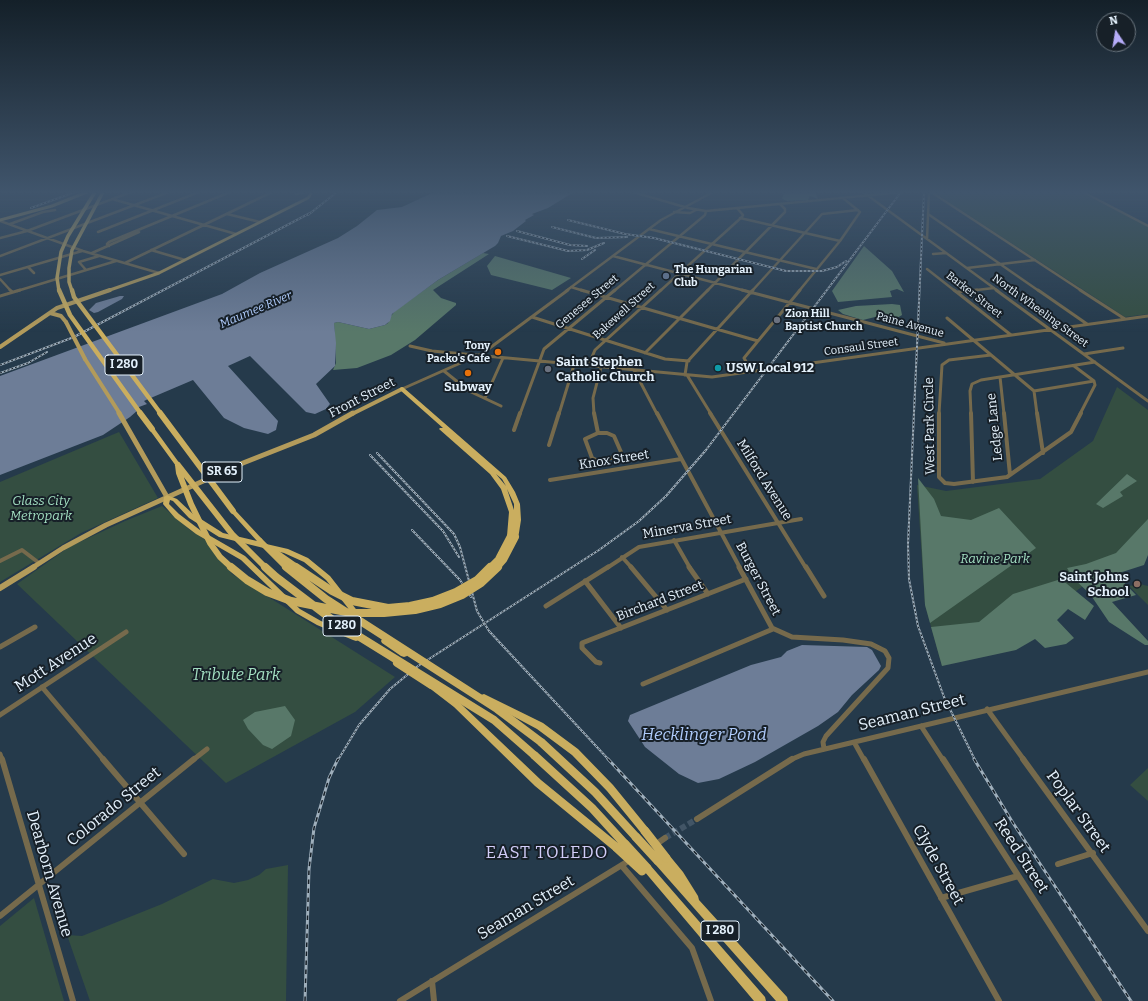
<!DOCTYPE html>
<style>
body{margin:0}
#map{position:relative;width:1148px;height:1001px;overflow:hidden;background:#253a4b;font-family:Bitter,serif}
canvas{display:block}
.north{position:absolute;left:1096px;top:12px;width:40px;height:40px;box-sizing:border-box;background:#172028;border:1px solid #69747d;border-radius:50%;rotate:348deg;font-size:11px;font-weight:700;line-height:16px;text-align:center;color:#e4f1fc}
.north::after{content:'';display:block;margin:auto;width:14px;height:18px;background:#b6acf8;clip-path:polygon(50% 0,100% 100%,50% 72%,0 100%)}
</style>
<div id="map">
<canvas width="1148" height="1001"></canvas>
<div class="north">N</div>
</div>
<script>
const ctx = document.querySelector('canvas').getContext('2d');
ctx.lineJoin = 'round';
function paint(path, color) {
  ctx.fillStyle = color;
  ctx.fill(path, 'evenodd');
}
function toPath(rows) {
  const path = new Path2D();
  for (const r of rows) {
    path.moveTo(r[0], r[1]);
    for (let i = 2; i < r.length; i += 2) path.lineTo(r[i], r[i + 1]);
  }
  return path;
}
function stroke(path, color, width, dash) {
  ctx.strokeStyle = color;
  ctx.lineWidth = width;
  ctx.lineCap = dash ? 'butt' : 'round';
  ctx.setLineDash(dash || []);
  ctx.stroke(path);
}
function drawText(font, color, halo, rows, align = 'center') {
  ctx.font = font + ' Bitter,serif';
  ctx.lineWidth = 4;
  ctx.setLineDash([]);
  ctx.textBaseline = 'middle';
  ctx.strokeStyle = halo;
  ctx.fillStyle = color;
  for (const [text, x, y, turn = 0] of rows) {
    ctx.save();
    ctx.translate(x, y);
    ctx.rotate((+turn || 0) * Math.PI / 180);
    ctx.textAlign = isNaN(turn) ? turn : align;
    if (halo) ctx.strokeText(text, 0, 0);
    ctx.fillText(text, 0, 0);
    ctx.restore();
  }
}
paint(toPath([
 [933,192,1081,192,1148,227,1148,314,1125,317],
 [1117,387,1148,410,1148,527,1111,566,1001,645,942,666,925,605,917,485,946,491,1040,479,1093,441],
 [119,432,158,498,81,533,0,582,0,482],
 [162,506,190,530,206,540,232,574,395,677,355,712,226,783,17,584,69,547,125,521],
 [1140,584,1148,586,1148,605,1129,586],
 [1148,768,1148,801,1130,785],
 [288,865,286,1001,90,1001,67,935,82,936,162,904,213,879,234,883,248,880,259,875,266,869],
 [34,898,64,1001,0,1001,0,926]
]), '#344e41');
paint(toPath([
 [784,192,815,192,818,199,810,196,808,200,787,201,782,199],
 [864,246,892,271,904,292,897,289,890,291,892,297,838,302,832,291],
 [483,253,489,254,433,290,441,298,456,303,456,305,415,340,391,355,357,368,333,370,336,363,334,323,338,322,369,329,385,325,388,323,390,317,395,311,438,280],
 [495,256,571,278,552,290,491,275,487,266],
 [892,304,900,305,902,315,897,318,879,316,863,320,843,314,838,310,856,306],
 [1127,474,1137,481,1120,492,1123,496,1103,508,1096,504],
 [918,478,934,499,941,516,971,520,999,508,1036,548,930,623,925,605],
 [1148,519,1148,555,1144,565,1116,574,1136,595,1112,602,1148,641,1148,645,1145,645,1109,622,1090,594,1073,578,1067,568,1086,564,1116,553],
 [1061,579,1094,606,1085,620,1068,609,1057,620,1074,638,1066,644,1045,648,1035,639,1016,650,942,666,931,627,979,622,1013,594],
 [285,706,295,720,291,736,272,749,263,745,248,729,243,720,255,712]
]), '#587869');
paint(toPath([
 [434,192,574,192,548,208,532,214,534,215,525,220,526,221,513,231,501,236,498,243,495,246,438,280,392,314,390,321,385,325,369,329,338,322,334,323,336,343,335,366,316,384,330,404,326,409,315,414,306,412,250,356,228,366,278,421,276,430,268,434,244,428,224,418,193,380,146,400,144,401,147,404,139,407,138,410,130,417,103,435,0,475,0,376,222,294,260,273,338,238,357,226,377,210,402,207],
 [120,296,124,296,122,299,98,312,94,313,89,310,96,303],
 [802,645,867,647,872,650,881,666,879,670,852,695,838,712,818,726,755,762,719,779,698,783,679,774,645,747,628,721,630,715,751,665,781,657,787,651]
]), '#6d7d97');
stroke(toPath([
 [665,838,697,819]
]), '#425566', 6, [6, 3]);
stroke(toPath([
 [633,192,688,208,706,211,903,192],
 [863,192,998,291],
 [931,192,1082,291],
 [1083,192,1148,226],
 [296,194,306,192],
 [112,199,236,234],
 [674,212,690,213,696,210],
 [227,214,260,222],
 [928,214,1039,291],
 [740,218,840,241],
 [0,221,83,251,159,273],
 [10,224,43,212,55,210],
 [649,229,816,269],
 [98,232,199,192],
 [0,238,27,231,131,192],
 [927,239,929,192],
 [109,246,107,244,109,242,230,192],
 [151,250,185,260],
 [92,253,139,232],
 [933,254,946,253],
 [0,256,169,192],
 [613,256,746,291],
 [125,263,272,192],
 [28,267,34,273],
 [967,268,1035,260],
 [927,269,955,291],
 [86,270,79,262,99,256],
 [0,275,82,251],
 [0,279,11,291],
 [571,287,584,291],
 [17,291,116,261],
 [566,291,661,220,713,192],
 [614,291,705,215,706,211],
 [660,291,742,217,743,215,737,208],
 [707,291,785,212,785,209,780,204],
 [752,291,822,214,858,210],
 [799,291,840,241,860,212,843,198],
 [968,291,994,288]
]), '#766a4c', 2.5);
stroke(toPath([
 [10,290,12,292],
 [581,290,758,341],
 [742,290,944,343],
 [954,290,1011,335],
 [996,290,1148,401],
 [1038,290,1087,324],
 [1080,290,1125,319],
 [957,292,977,290],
 [0,296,20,290],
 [532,317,665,359,689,361],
 [947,318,1034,391,1037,414],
 [410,346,432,351,712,377,1148,316],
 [645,353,708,290],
 [1084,354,1123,348],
 [588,366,595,350,661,290],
 [1074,366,1094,381,1095,385,1080,414],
 [634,370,657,414],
 [444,371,469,391,501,406],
 [752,372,744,358,800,290],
 [685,375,687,362,753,290],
 [687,375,711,414],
 [1000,377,1004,414],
 [402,389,483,353,568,290],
 [1034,391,1094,381],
 [485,398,503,358],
 [520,414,544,349,615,290],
 [559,414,574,365],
 [594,414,593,398,601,367],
 [939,414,942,365,949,360,991,355],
 [971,414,970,391,972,384,981,380,1095,362]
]), '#766a4c', 3);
stroke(toPath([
 [594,413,598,433],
 [657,413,740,568],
 [710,413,806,568],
 [939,413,939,477,945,483,954,484,1007,477,1071,432,1081,413],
 [971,413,973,482],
 [1004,413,1010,475],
 [1037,413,1043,453],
 [514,430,520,413],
 [598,433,607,433,614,436,621,452,620,456,598,461,592,458,585,439,598,433],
 [549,445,559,413],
 [550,480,681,459],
 [674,540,690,568],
 [622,557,632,568],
 [0,561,22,550,39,563],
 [607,568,639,547,801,519]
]), '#766a4c', 4);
stroke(toPath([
 [631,567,667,610],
 [689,567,708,594],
 [739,567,772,628,792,637,843,640,871,644,885,651,889,658,888,668,826,736,823,742,824,749],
 [806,567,824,596],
 [585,581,621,628],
 [546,606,608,567],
 [0,647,35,627],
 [600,663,596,662,582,648,582,643,746,579],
 [643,684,773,629],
 [42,687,104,760],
 [987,709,1024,760],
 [0,715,126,632],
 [921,726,943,760],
 [854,742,864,760],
 [0,754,2,760],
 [193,760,207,749],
 [790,760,804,754,1148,672]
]), '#766a4c', 5);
stroke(toPath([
 [2,759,73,1001],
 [103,759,184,854],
 [864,759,999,1001],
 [943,759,1099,1001],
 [1023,759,1148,931],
 [697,819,792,759],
 [655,845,665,838],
 [1058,864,1093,853],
 [622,866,692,948,711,1001],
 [941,898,1018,876],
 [0,916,194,759],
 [432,981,434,1001],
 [400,1001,630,860]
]), '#766a4c', 6);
stroke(toPath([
 [0,220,52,206,87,192],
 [107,291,159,273,308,198,312,192]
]), '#b39b5b', 3);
stroke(toPath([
 [50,313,61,316,66,322],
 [0,347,57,308,110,290],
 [85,359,120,414],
 [352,414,402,389]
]), '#b39b5b', 4);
stroke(toPath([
 [119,413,167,497],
 [32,568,63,548,106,525,243,463,314,435,353,413]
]), '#b39b5b', 5);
stroke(toPath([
 [0,588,34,567]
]), '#b39b5b', 6);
paint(toPath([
 [402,387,404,388,506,477,515,492,520,504,521,520,518,539,514,539,513,536,510,538,508,538,507,536,509,512,501,489,490,474,439,429,440,428,443,428,400,390,400,388,402,387],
 [496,474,502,479,506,486,496,474],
 [507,489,514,504,514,510,507,489],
 [152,427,154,428,180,464,181,465,180,466,176,466,149,429,152,427],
 [167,495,177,499,193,514,223,533,257,541,230,511,231,510,235,510,262,539,263,541,262,543,288,549,308,558,330,576,359,613,360,615,359,617,357,618,355,617,326,580,304,562,284,553,219,537,189,518,173,501,170,500,169,504,179,514,200,530,245,556,300,609,321,621,359,636,360,638,359,640,356,641,353,640,317,625,296,613,241,560,196,534,175,518,163,504,164,497,167,495],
 [385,638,407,652,408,654,407,656,404,657,401,656,382,643,381,641,382,639,385,638],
 [431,682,434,683,460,703,541,780,618,843,589,811,531,758,530,755,531,752,534,751,537,752,595,805,628,841,629,844,628,847,625,848,621,846,621,848,620,851,617,852,614,851,535,786,454,707,428,687,427,685,428,683,431,682],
 [484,694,543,723,578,749,613,785,648,828,649,831,648,834,645,835,642,834,607,791,572,755,537,729,481,699,480,697,481,695,484,694],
 [541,738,544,739,598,789,639,834,640,837,639,840,636,841,633,840,592,795,538,745,537,742,538,739,541,738],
 [666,853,669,855,683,872,698,896,699,900,787,997,788,1001,776,1001,655,864,653,861,655,858,658,856,662,858,663,855,666,853],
 [647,863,650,865,765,997,766,1001,754,1001,644,871,642,868,644,865,647,863]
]), '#caae5f');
const railFar1 = toPath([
 [924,192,908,544,909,579,918,626,944,697,975,760],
 [31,208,75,192],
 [308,215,337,192],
 [568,220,625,234,654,238,786,271,822,271,837,267,846,261],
 [552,227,596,238,627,237],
 [517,231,570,245,587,246],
 [507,236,568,251,587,250,604,243],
 [582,259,595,250],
 [0,365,74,337,312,212],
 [0,373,28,363,47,352],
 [377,453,454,534,460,547,477,611,489,631,609,760],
 [370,455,443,531,459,557],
 [412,530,460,580,471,597],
 [338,760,359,725,390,689,418,666,599,550,639,521,666,496,706,450,901,192]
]);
const rail = toPath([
 [608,759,833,1001],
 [974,759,1013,823,1131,1001],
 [305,1001,309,869,314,828,329,778,338,759]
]);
stroke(railFar1, '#9fafbc', 2);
stroke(rail, '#9fafbc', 3);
stroke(railFar1, '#172028', 1, [2]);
stroke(rail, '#172028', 1.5, [4.5]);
stroke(toPath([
 [66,322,85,359]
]), '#b39b5b', 4);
stroke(toPath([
 [59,291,57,278,61,252,68,236,95,192],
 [72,291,69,282,69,268,72,250,103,192]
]), '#caae5f', 3.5);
stroke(toPath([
 [59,290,70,315,141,414],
 [72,290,74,297,161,414]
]), '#caae5f', 4.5);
stroke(toPath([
 [140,413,152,429],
 [160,413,233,511],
 [178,465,232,534,266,568],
 [178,465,179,473,191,504,210,543,220,557,232,568],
 [260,541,287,568],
 [275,552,298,568],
 [489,568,498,559,510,536],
 [497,568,504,560,516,537]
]), '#caae5f', 6);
stroke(toPath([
 [231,567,247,580,267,592,291,601,351,613,384,613,415,610,440,604,462,595,481,583,498,567],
 [265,567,276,577,334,621,494,720,534,755],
 [286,567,326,599,497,709,541,742],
 [296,567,332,591,352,601,388,608,410,606,433,601,456,592,477,580,490,567],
 [397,663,431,685]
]), '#caae5f', 8);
stroke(toPath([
 [645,831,666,858],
 [636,837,658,861],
 [625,844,647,868],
 [617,848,642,871]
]), '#caae5f', 9);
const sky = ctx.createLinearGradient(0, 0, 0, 332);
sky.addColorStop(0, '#142029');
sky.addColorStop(0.58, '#40556c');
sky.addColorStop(1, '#40556c00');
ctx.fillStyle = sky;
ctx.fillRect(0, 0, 1148, 332);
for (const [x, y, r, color] of [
 [666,276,4,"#5c6f8a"],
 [777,320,4,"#6b7280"],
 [498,352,4,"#e8710a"],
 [718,368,4,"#0f9aa8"],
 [548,369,4,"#6b7280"],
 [468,373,4,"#e8710a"],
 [1137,584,4,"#8d6e63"]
]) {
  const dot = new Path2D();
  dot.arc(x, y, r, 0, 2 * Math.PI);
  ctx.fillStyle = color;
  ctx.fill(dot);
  stroke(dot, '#172028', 1.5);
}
drawText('bold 11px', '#e4f1fc', '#172028', [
 ["The Hungarian",674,270],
 ["Club",674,283],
 ["Zion Hill",785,314],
 ["Baptist Church",785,327],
 ["Tony",490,346,"right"],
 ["Packo's Cafe",490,359,"right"]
], 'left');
drawText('11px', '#e4f1fc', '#172028', [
 ["Barker Street",974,295,38],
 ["Genesee Street",587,302,-40],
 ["Bakewell Street",624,311,-42],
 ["North Wheeling Street",1040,311,36],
 ["Paine Avenue",910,325,15],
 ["Consaul Street",861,347,-8]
]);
drawText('italic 12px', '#aecafa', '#172028', [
 ["Maumee River",256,310,-23]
]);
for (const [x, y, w] of [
 [124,365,38],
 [222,472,40],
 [342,626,38],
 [720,931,38]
]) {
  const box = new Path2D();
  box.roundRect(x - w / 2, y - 10, w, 20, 3);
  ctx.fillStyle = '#172028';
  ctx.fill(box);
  stroke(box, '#e4f1fc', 1);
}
drawText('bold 12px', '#e4f1fc', null, [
 ["I 280",124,365],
 ["SR 65",222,472],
 ["I 280",342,626],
 ["I 280",720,931]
]);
drawText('bold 13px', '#e4f1fc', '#172028', [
 ["Saint Stephen",556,362],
 ["Catholic Church",556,377],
 ["USW Local 912",726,368],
 ["Subway",468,387,"center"],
 ["Saint Johns",1129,577,"right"],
 ["School",1129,592,"right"]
], 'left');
drawText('13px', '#e4f1fc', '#172028', [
 ["Front Street",362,398,-27],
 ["West Park Circle",930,426,-91],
 ["Ledge Lane",995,427,-96],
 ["Knox Street",614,460,-9],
 ["Milford Avenue",764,480,58],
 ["Minerva Street",687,527,-10],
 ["Burger Street",758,579,62],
 ["Birchard Street",660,601,-21]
]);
drawText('italic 13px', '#a2dec1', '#172028', [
 ["Glass City",41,501],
 ["Metropark",41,516],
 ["Ravine Park",995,559]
]);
drawText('16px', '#e4f1fc', '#172028', [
 ["Mott Avenue",56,663,-33],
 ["Seaman Street",912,713,-14],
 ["Colorado Street",114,807,-39],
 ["Poplar Street",1078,812,54],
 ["Reed Street",1021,856,57],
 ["Clyde Street",938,865,61],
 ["Dearborn Avenue",49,874,74],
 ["Seaman Street",526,908,-31]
]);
drawText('italic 16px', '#a2dec1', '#172028', [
 ["Tribute Park",236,676]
]);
drawText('italic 17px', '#aecafa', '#172028', [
 ["Hecklinger Pond",704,735]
]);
ctx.letterSpacing = '1px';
drawText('17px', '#d2cdf9', '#172028', [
 ["EAST TOLEDO",547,853]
]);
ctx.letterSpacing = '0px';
</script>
